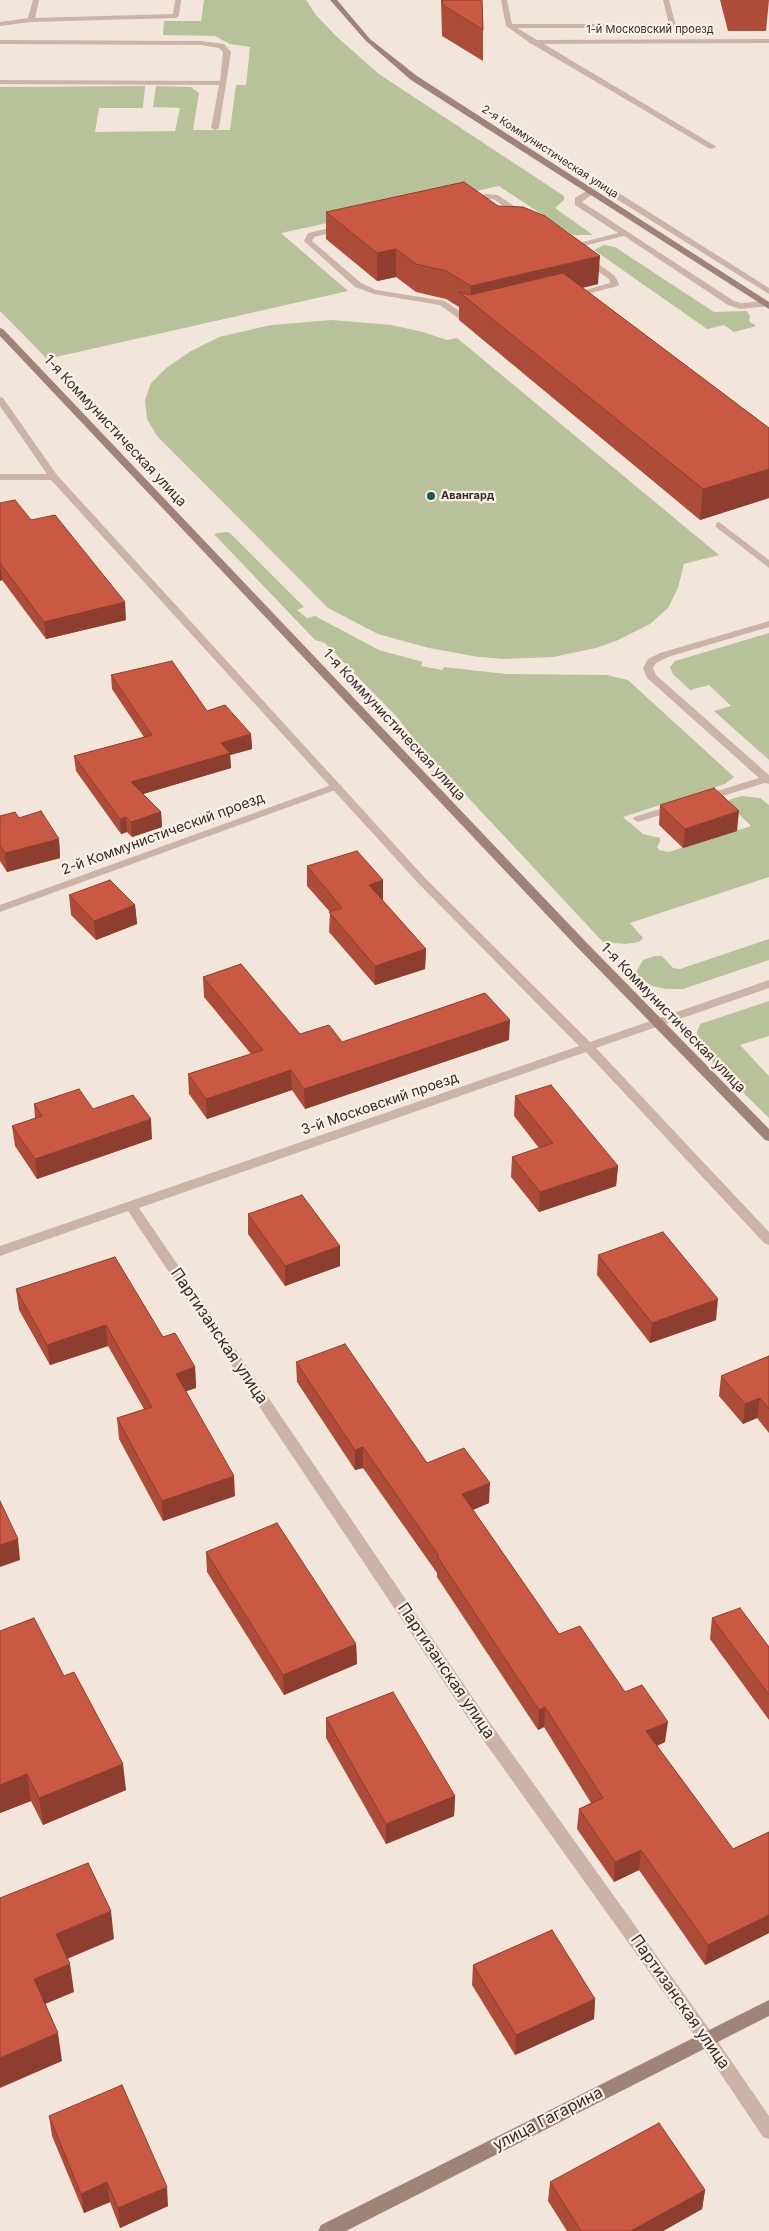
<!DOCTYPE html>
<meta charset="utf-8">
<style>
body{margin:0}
canvas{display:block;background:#f2e6db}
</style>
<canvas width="769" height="2231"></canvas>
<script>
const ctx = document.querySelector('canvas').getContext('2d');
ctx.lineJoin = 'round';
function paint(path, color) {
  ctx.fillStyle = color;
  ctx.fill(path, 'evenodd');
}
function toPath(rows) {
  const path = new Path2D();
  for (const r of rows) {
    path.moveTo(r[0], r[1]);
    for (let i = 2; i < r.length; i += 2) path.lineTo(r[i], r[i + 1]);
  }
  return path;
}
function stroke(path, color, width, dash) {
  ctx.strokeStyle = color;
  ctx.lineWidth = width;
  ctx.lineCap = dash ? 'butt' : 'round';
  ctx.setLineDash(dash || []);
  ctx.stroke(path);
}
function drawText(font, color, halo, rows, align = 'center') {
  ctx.font = font + ' Inter,sans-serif';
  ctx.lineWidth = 4.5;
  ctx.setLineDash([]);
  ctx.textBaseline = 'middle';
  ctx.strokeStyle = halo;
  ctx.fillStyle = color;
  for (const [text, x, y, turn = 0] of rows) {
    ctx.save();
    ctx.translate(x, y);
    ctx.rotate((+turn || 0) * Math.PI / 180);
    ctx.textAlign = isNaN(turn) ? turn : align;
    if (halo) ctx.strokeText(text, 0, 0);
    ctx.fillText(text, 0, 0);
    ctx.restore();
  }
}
paint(toPath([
 [204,0,306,0,316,15,337,37,379,74,564,196,564,200,555,208,593,235,573,235,499,186,281,233,348,291,47,359,0,311,0,87,145,86,143,108,99,108,95,132,175,131,180,108,153,107,156,86,191,87,199,93,193,130,230,130,236,85,246,85,250,47,230,44,215,36,163,35,164,21,201,21],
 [604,245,615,247,714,312,747,311,750,316,749,321,756,326,734,332,724,325,707,329,594,250],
 [331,320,391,325,423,332,447,340,457,338,719,555,684,564,678,588,668,608,650,624,616,641,596,648,553,657,504,659,479,657,429,648,378,634,328,608,157,436,147,419,145,400,151,383,166,368,191,351,219,337,271,325],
 [226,532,230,533,304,607,297,610,307,618,315,616,379,650,423,662,421,666,442,670,444,667,506,674,607,675,628,680,734,777,725,784,623,817,643,834,660,838,660,842,657,847,659,850,669,852,751,826,727,802,731,799,742,796,760,798,769,805,769,877,630,923,643,938,639,942,626,944,603,942,419,745,396,716,325,643,315,640,214,534],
 [769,633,769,760,714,711,731,706,709,685,690,690,673,674,670,667,675,661],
 [769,939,769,960,683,989,666,989,652,986,635,974,643,960,655,956,662,956,673,968,680,969],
 [769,1001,769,1036,740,1045,769,1076,769,1118,713,1063,698,1041,697,1032,700,1024]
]), '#b7c29a');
paint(toPath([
 [33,0,39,0,35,18,173,14,175,0,181,0,179,16,176,18,31,22,0,26,0,22,28,18,33,0],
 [501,0,507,0,512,24,669,24,663,0,669,0,676,26,673,28,517,28,717,147,710,149,530,43,506,26,501,0],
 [0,40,201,41,224,44,231,52,219,128,215,130,211,128,219,85,0,84,0,80,220,81,223,52,219,48,201,45,0,44,0,40],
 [594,181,600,181,769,288,769,294,594,185,594,181],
 [588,190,595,192,582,202,734,301,741,303,766,301,769,302,769,306,740,309,728,305,624,236,567,250,567,246,618,233,575,205,575,198,588,190],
 [486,194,498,195,529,216,522,218,493,199,469,201,465,199,486,194],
 [342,225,345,225,345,229,314,237,312,241,361,283,376,290,445,301,463,314,477,316,477,320,458,318,440,305,374,294,355,287,304,241,308,233,342,225],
 [583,257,589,257,615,276,619,284,618,286,571,298,571,294,610,283,609,279,583,261,583,257],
 [719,522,769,560,769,568,716,527,716,523,719,522],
 [769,621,769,627,668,657,656,663,653,668,656,675,769,775,769,784,765,783,709,800,701,800,700,798,701,796,759,778,647,678,643,668,648,659,660,653,769,621],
 [337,783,342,786,341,788,0,912,0,905,337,783],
 [676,804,681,807,680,809,638,822,633,819,634,817,676,804]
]), '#cbb4a6');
paint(toPath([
 [769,39,769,43,532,44,528,42,532,40,769,39],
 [0,397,3,398,57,475,426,879,590,1042,769,980,769,988,596,1048,769,1232,769,1245,764,1243,586,1052,139,1208,488,1720,712,2033,769,2116,769,2139,763,2137,700,2043,476,1730,128,1211,0,1256,0,1246,579,1046,418,883,51,480,0,480,0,474,47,474,0,406,0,397]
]), '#cbb4a6');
paint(toPath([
 [330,0,337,0,370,39,417,76,769,302,769,309,411,80,366,41,330,0],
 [0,328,3,329,584,940,769,1129,769,1141,765,1140,576,946,0,336,0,328],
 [769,2000,769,2016,346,2231,318,2231,321,2225,769,2000]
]), '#9f8377');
paint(toPath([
 [441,0,482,0,483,30,483,61,442,36],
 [720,0,769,0,766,31,728,31],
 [326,212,598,284,582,288,769,428,769,498,700,520,459,320,459,307,446,299,416,292,396,277,377,281,326,239],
 [0,503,31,520,126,620,46,639,2,580,0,581],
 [111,675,207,711,251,734,252,749,230,755,231,768,143,794,161,812,162,827,132,837,127,832,121,834,76,771,74,756,144,737,112,689],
 [660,805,737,831,683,848,659,825],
 [0,816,19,818,59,839,60,858,7,872,0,861],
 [307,866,383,880,383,900,382,900,426,949,425,969,375,985,329,932,330,912,307,886],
 [69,895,135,905,137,924,96,940,71,915],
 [203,977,300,1034,342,1042,509,1040,305,1109,292,1090,207,1119,189,1094,188,1074,251,1054,204,997],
 [515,1096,618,1166,616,1186,539,1212,511,1177,512,1157,539,1148,514,1116],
 [34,1104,93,1109,152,1139,37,1179,15,1146,12,1126,35,1118],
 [248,1214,340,1246,340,1266,285,1286,248,1234],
 [598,1255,716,1320,650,1343,597,1275],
 [16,1289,163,1337,195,1367,196,1388,186,1391,235,1496,163,1521,119,1439,117,1418,144,1409,108,1346,50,1365,19,1310],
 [769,1356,769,1433,757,1418,743,1424,719,1396,721,1376],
 [296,1362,427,1463,489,1503,473,1510,559,1634,625,1692,665,1742,657,1746,733,1849,769,1832,769,1933,705,1965,639,1870,614,1882,577,1829,579,1809,591,1803,544,1727,538,1730,437,1577,437,1573,363,1468,355,1470,297,1382],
 [206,1552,356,1644,357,1664,284,1695,207,1572],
 [712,1618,769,1647,769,1720,710,1639],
 [0,1631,126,1790,43,1825,31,1801,0,1813],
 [326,1718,455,1796,454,1816,386,1844,326,1738],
 [473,1965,595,1999,594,2019,515,2055,472,1985],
 [49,2116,168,2206,120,2228,110,2202,84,2213,52,2136],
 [550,2182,705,2190,702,2209,663,2231,567,2231,548,2201]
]), '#ad4d39');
paint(toPath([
 [396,249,396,277,377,281,377,253],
 [600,256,598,284,483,311,471,301,471,286],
 [769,469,769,498,700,520,703,489],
 [0,563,2,580,0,581],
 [125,602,126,620,46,639,44,622],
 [251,734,252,749,230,755,231,768,133,797,131,782,221,743],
 [739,811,737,831,683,848,685,829],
 [161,812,162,827,132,837,131,822],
 [126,817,127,832,121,834,120,819],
 [59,839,60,858,7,872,5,853],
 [383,880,383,900,369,904,369,885],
 [135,905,137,924,96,940,94,921],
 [426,949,425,969,375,985,375,966],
 [510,1020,509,1040,305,1109,304,1089],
 [291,1070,292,1090,207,1119,206,1099],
 [151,1119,152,1139,37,1179,35,1159],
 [618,1166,616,1186,539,1212,540,1192],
 [340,1246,340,1266,285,1286,285,1266],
 [718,1299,716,1320,650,1343,652,1323],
 [106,1325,108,1346,50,1365,47,1345],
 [195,1367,196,1388,177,1394,176,1374],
 [760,1398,757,1418,743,1424,745,1404],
 [363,1447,363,1468,355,1470,355,1450],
 [234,1476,235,1496,163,1521,162,1501],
 [490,1483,489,1503,462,1514,462,1494],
 [18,1539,20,1560,0,1567,0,1545],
 [356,1644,357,1664,284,1695,283,1675],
 [545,1707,544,1727,538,1730,539,1710],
 [668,1722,665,1742,644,1751,646,1731],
 [123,1764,126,1790,43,1825,39,1798],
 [27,1774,31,1801,0,1813,0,1785],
 [455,1796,454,1816,386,1844,386,1824],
 [641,1850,639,1870,614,1882,615,1862],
 [111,1911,114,1939,60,1962,56,1934],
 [769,1915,769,1933,705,1965,708,1945],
 [70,1964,74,1992,38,2007,34,1979],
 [595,1999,594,2019,515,2055,516,2035],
 [58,2033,62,2061,0,2088,0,2058],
 [107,2182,110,2202,84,2213,81,2194],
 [167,2187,168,2206,120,2228,118,2208],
 [705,2190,702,2209,663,2231,631,2231]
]), '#8d3e2e');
const building = toPath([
 [442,0,482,0,483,30,443,5,442,0],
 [464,182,498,206,523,207,545,216,600,256,471,286,446,271,416,264,396,249,377,253,326,212,464,182],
 [563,273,769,428,769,469,703,489,459,292,470,295,563,273],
 [15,500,31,520,55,515,125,602,44,622,0,563,0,503,15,500],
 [172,661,207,711,225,705,251,734,221,743,230,753,131,782,161,812,131,822,126,817,120,819,74,756,152,735,111,675,172,661],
 [714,788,739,811,685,829,660,805,714,788],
 [41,811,59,839,5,853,0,845,0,816,15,812,19,818,41,811],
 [357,851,383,880,369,885,426,949,375,966,329,912,342,908,307,866,357,851],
 [110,880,135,905,94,921,69,895,110,880],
 [241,964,300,1034,329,1025,342,1042,485,993,510,1020,304,1089,291,1070,206,1099,188,1074,263,1050,203,977,241,964],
 [551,1085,618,1166,540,1192,512,1157,553,1143,515,1096,551,1085],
 [79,1089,93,1109,133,1095,151,1119,35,1159,12,1126,42,1116,34,1104,79,1089],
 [302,1195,340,1246,285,1266,248,1214,302,1195],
 [663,1232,718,1299,652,1323,598,1255,663,1232],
 [115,1257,163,1337,175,1333,195,1367,176,1374,234,1476,162,1501,117,1418,152,1407,106,1325,47,1345,16,1289,115,1257],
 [345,1344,427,1463,464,1448,490,1483,462,1494,559,1634,580,1626,625,1692,642,1685,668,1722,646,1731,733,1849,769,1832,769,1915,708,1945,641,1850,615,1862,579,1809,603,1798,545,1707,539,1710,437,1556,439,1556,363,1447,355,1450,296,1362,345,1344],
 [769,1356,769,1409,760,1398,745,1404,721,1376,769,1356],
 [0,1501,18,1539,0,1545,0,1501],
 [277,1523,356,1644,283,1675,206,1552,277,1523],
 [740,1608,769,1647,769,1695,712,1618,740,1608],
 [34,1618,64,1676,74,1672,123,1764,39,1798,27,1774,0,1785,0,1631,34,1618],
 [393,1692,455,1796,386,1824,326,1718,393,1692],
 [88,1863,111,1911,56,1934,70,1964,34,1979,58,2033,0,2058,0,1898,88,1863],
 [552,1930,595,1999,516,2035,473,1965,552,1930],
 [122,2085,167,2187,118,2208,107,2182,81,2194,49,2116,122,2085],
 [659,2123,705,2190,631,2231,581,2231,550,2182,659,2123]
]);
paint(building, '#c95942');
stroke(building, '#8d3e2e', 1);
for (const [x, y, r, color] of [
 [431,496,5,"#1c5959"]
]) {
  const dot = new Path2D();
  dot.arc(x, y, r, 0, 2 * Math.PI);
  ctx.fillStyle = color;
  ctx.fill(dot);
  stroke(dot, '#faf0e7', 2);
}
drawText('11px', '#372b27', '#faf0e7', [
 ["1-й Московский проезд",650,30],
 ["2-я Коммунистическая улица",550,152,33]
]);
drawText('bold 11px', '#372b27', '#faf0e7', [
 ["Авангард",441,496]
], 'left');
drawText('14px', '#372b27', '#faf0e7', [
 ["1-я Коммунистическая улица",115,431,47],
 ["1-я Коммунистическая улица",394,725,47],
 ["2-й Коммунистический проезд",163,834,-20],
 ["1-я Коммунистическая улица",673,1018,46],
 ["3-й Московский проезд",380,1104,-19]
]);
drawText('16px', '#372b27', '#faf0e7', [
 ["Партизанская улица",219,1336,56],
 ["Партизанская улица",446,1671,56],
 ["Партизанская улица",680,2002,55],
 ["улица Гагарина",548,2119,-27]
]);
</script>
